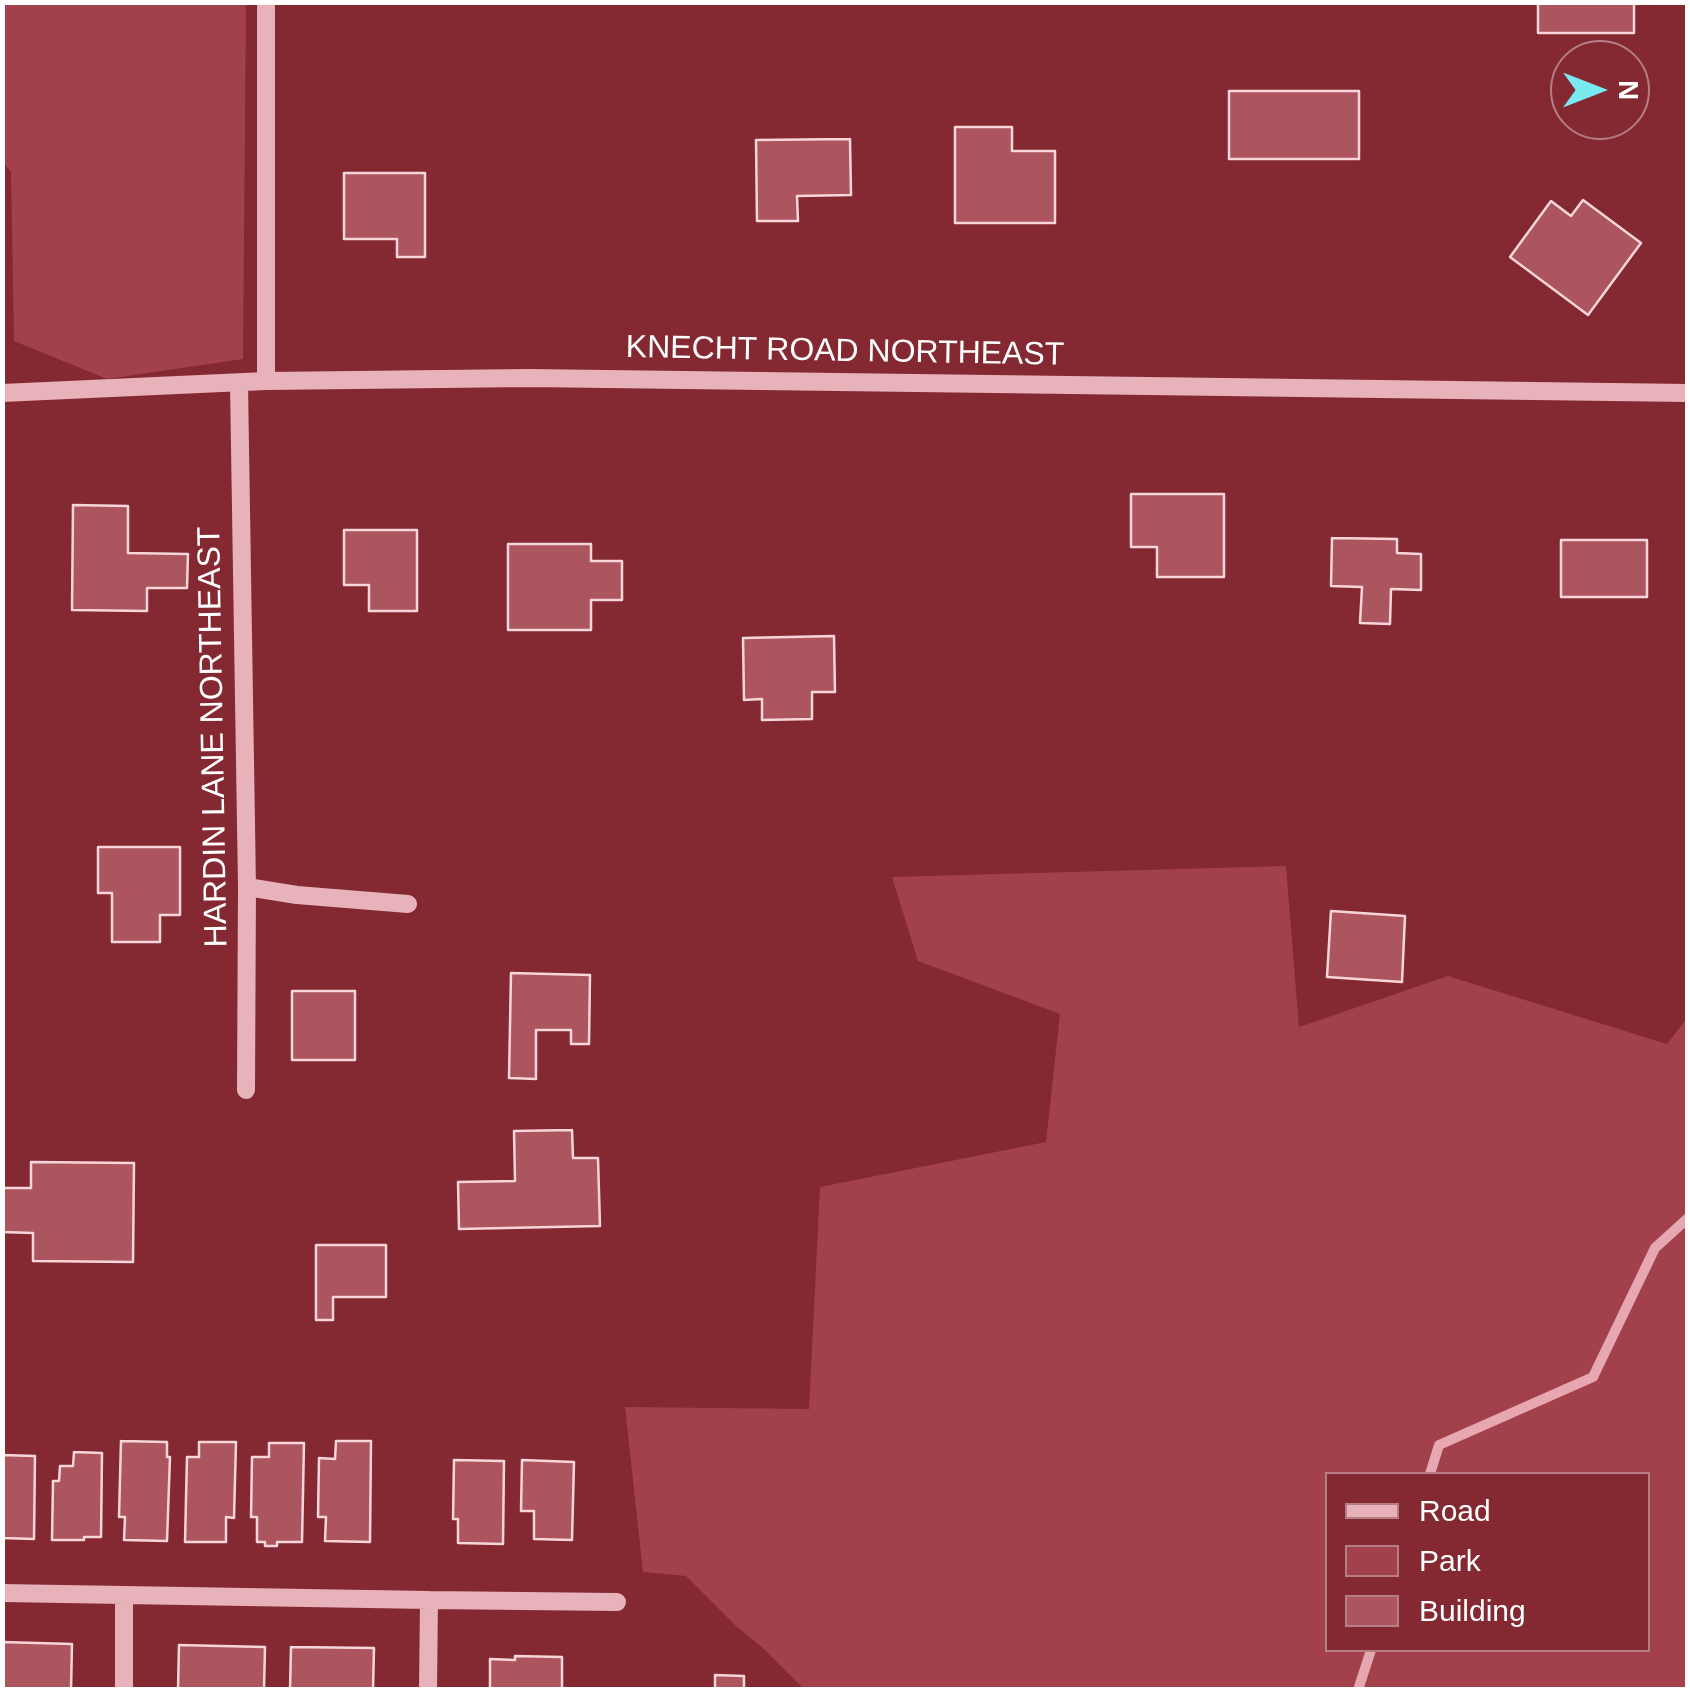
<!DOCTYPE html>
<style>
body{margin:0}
#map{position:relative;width:1690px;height:1692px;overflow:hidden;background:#842832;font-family:Helvetica,sans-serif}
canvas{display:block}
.frame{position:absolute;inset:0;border:5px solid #fff;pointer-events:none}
.legend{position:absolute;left:1325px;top:1472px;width:325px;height:180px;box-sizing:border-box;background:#842832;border:2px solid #b57e84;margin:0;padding:12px 18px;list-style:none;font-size:30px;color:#fff}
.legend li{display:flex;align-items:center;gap:20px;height:50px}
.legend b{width:50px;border:2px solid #b57e84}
.north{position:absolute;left:1550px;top:40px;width:100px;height:100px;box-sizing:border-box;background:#842832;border:2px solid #b57e84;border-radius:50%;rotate:90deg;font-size:28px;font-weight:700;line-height:40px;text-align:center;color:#fff}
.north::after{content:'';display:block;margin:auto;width:35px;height:45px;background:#79eaef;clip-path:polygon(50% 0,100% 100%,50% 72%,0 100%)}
</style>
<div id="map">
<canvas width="1690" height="1692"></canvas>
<div class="frame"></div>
<ul class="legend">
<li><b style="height:12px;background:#e7b2b9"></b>Road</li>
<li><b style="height:28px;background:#a2404c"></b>Park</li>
<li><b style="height:28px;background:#ad555f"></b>Building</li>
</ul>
<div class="north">N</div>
</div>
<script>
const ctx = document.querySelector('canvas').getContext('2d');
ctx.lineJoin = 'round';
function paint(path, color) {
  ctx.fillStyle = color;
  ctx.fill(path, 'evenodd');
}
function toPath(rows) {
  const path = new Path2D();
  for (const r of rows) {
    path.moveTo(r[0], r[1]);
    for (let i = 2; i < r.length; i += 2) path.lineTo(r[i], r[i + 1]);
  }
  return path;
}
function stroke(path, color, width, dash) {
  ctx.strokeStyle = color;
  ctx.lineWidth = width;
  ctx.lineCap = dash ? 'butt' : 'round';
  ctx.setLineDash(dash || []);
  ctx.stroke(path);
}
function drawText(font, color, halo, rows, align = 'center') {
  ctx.font = font + ' Helvetica,sans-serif';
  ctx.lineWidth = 8;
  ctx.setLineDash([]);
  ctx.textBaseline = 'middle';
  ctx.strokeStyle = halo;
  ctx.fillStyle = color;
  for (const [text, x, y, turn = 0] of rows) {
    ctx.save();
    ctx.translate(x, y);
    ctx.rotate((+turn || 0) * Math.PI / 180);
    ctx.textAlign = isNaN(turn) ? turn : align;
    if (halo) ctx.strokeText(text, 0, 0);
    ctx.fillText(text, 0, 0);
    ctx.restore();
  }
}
paint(toPath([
 [2,3,246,3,243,359,107,379,14,341,11,172,2,161],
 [1286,866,1299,1027,1448,976,1667,1044,1687,1018,1687,1689,801,1689,802,1687,763,1648,737,1627,686,1576,643,1572,625,1407,809,1409,820,1187,1046,1142,1060,1014,918,961,892,877],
 [1328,1474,1648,1474,1648,1650,1328,1650]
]), '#a2404c');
stroke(toPath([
 [1430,1474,1439,1445,1593,1377,1655,1248,1688,1218],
 [1358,1690,1371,1650]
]), '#e7a7b0', 10);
const building = toPath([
 [1538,2,1634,2,1634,33,1538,33,1538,2],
 [1229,91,1359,91,1359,159,1229,159,1229,91],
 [955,127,1012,127,1012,151,1055,151,1055,223,955,223,955,127],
 [850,139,851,195,797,196,798,221,757,221,756,140,850,139],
 [344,173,425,173,425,257,397,257,397,239,344,239,344,173],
 [1583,200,1641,243,1588,315,1510,257,1551,201,1571,216,1583,200],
 [1131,494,1224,494,1224,577,1157,577,1157,547,1131,547,1131,494],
 [73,505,128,506,128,553,188,554,187,588,147,588,147,611,72,610,73,505],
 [344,530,417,530,417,611,369,611,369,585,344,585,344,530],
 [1332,538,1397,539,1397,553,1421,554,1421,590,1391,589,1390,624,1360,623,1362,587,1331,586,1332,538],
 [1561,540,1647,540,1647,597,1561,597,1561,540],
 [508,544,591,544,591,561,622,561,622,600,591,600,591,630,508,630,508,544],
 [834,636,835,692,812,692,812,719,762,720,762,699,744,700,743,638,834,636],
 [98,847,180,847,180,915,160,915,160,942,112,942,112,893,98,893,98,847],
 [1331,911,1405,916,1402,982,1327,977,1331,911],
 [511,973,590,975,589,1044,571,1044,571,1030,536,1030,536,1079,509,1078,511,973],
 [292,991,355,991,355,1060,292,1060,292,991],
 [572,1130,573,1158,598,1158,600,1226,459,1229,458,1182,515,1181,514,1131,572,1130],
 [31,1162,134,1163,133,1262,33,1261,33,1233,2,1232,2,1188,31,1188,31,1162],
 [316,1245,386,1245,386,1297,333,1297,333,1320,316,1320,316,1245],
 [121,1441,167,1442,167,1457,170,1457,167,1541,124,1540,125,1517,119,1517,121,1441],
 [336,1441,371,1441,370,1542,325,1541,326,1517,318,1517,319,1458,335,1459,336,1441],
 [199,1442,236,1442,234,1518,226,1517,226,1542,185,1542,187,1457,199,1457,199,1442],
 [269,1443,304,1443,302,1542,277,1542,277,1546,265,1546,265,1542,257,1542,257,1517,251,1517,252,1457,269,1457,269,1443],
 [74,1452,102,1453,101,1537,84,1537,84,1540,52,1540,53,1481,59,1481,60,1466,73,1466,74,1452],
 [2,1455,35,1456,34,1539,2,1538,2,1455],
 [454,1460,504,1461,503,1544,458,1543,458,1519,453,1519,454,1460],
 [522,1460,574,1462,572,1540,534,1539,534,1511,521,1511,522,1460],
 [2,1642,72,1644,71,1690,2,1690,2,1642],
 [179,1645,265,1647,264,1690,178,1690,179,1645],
 [291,1647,374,1648,373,1690,290,1690,291,1647],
 [515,1656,562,1657,562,1690,490,1690,490,1659,515,1660,515,1656],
 [715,1675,744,1676,744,1690,715,1690,715,1675]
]);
paint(building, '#ad555f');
stroke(building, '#f6d6da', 2.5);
stroke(toPath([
 [266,2,266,381],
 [239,384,247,887,246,1090],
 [2,393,266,381,529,378,1688,393],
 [247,887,297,895,408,904],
 [2,1593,429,1600,428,1690],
 [124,1595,124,1690],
 [429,1600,617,1602]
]), '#e7b2b9', 18);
drawText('32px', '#fff', '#842832', [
 ["KNECHT ROAD NORTHEAST",845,352,1],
 ["HARDIN LANE NORTHEAST",214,737,-91]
]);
</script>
